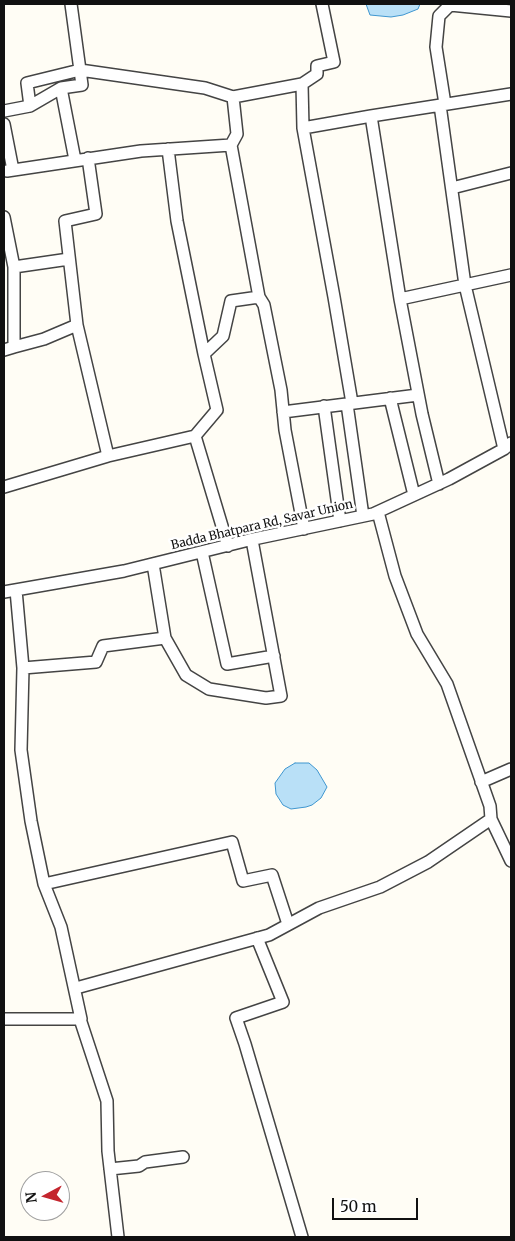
<!DOCTYPE html>
<style>
body{margin:0}
#map{position:relative;width:515px;height:1241px;overflow:hidden;background:#fffdf5;font-family:Merriweather,serif}
canvas{display:block}
.frame{position:absolute;inset:0;border:5px solid #111;pointer-events:none}
.north{position:absolute;left:20px;top:1171px;width:50px;height:50px;box-sizing:border-box;background:#fff;border:1px solid #a0a0a0;border-radius:50%;rotate:264deg;font-size:14px;font-weight:700;line-height:20px;text-align:center;color:#111}
.north::after{content:'';display:block;margin:auto;width:18px;height:22px;background:#c4262e;clip-path:polygon(50% 0,100% 100%,50% 72%,0 100%)}
.scale{position:absolute;left:332px;top:1198px;width:86px;height:22px;box-sizing:border-box;border:2px solid #111;border-top:0;padding-left:6px;font-size:15px;line-height:18px;white-space:nowrap;color:#111;-webkit-text-stroke:4px #fff;paint-order:stroke}
</style>
<div id="map">
<canvas width="515" height="1241"></canvas>
<div class="frame"></div>
<div class="north">N</div>
<div class="scale">50 m</div>
</div>
<script>
const ctx = document.querySelector('canvas').getContext('2d');
ctx.lineJoin = 'round';
function paint(path, color) {
  ctx.fillStyle = color;
  ctx.fill(path, 'evenodd');
}
function toPath(rows) {
  const path = new Path2D();
  for (const r of rows) {
    path.moveTo(r[0], r[1]);
    for (let i = 2; i < r.length; i += 2) path.lineTo(r[i], r[i + 1]);
  }
  return path;
}
function stroke(path, color, width, dash) {
  ctx.strokeStyle = color;
  ctx.lineWidth = width;
  ctx.lineCap = dash ? 'butt' : 'round';
  ctx.setLineDash(dash || []);
  ctx.stroke(path);
}
function drawText(font, color, halo, rows, align = 'center') {
  ctx.font = font + ' Merriweather,serif';
  ctx.lineWidth = 5;
  ctx.setLineDash([]);
  ctx.textBaseline = 'middle';
  ctx.strokeStyle = halo;
  ctx.fillStyle = color;
  for (const [text, x, y, turn = 0] of rows) {
    ctx.save();
    ctx.translate(x, y);
    ctx.rotate((+turn || 0) * Math.PI / 180);
    ctx.textAlign = isNaN(turn) ? turn : align;
    if (halo) ctx.strokeText(text, 0, 0);
    ctx.fillText(text, 0, 0);
    ctx.restore();
  }
}
const water = toPath([
 [366,4,420,4,418,9,403,15,391,17,370,15,366,4],
 [295,763,309,763,317,770,327,787,321,798,312,805,306,807,291,809,283,805,276,794,275,783,285,769,295,763]
]);
paint(water, '#b9e0f7');
stroke(water, '#3f96cf', 1);
const minor = toPath([
 [302,84,303,128],
 [61,88,82,85,71,4],
 [445,104,436,47,439,16,450,5,511,11],
 [440,105,465,285,504,449],
 [30,106,27,83,80,70,205,88,233,97],
 [4,111,30,106,61,88,75,160],
 [4,124,13,170],
 [231,145,237,134,233,97,302,84,317,74,317,66,334,62,322,4],
 [168,149,177,221,204,354],
 [7,171,141,151,231,145,259,297,231,301,223,336,204,354,217,410,195,436,228,546],
 [452,188,511,173],
 [4,217,14,267,14,347,4,350],
 [14,267,69,259],
 [259,297,264,305,281,390,285,430,304,529],
 [400,299,511,275],
 [77,325,65,221,96,214,88,158],
 [14,347,44,339,77,325,108,456],
 [390,398,414,495],
 [352,403,334,297,303,128,371,116],
 [347,404,363,516],
 [324,406,340,521],
 [283,412,418,395],
 [439,484,422,414,400,299,371,116,511,94],
 [4,487,108,456,195,436],
 [378,512,395,576,417,634,447,684,490,806,491,819],
 [202,552,227,664,274,656],
 [4,592,124,571,249,540,373,514,449,479,504,449,511,443],
 [165,638,186,675,209,689,266,698,281,696,252,540],
 [23,668,96,662,103,646,165,638,153,564],
 [481,782,511,769],
 [44,884,232,842,243,881,272,875,288,924],
 [257,938,283,1002,236,1018,245,1044,302,1237],
 [76,988,269,935,319,908,380,887,428,862,491,819,511,861],
 [4,1019,81,1019,61,927,44,884,31,821,21,750,23,668,16,590],
 [80,1019,107,1101,108,1151,118,1237],
 [110,1169,139,1166,145,1162,183,1157]
]);
stroke(minor, '#444', 14);
stroke(minor, '#fff', 11);
drawText('12px', '#111', '#fff', [
 ["Badda Bhatpara Rd, Savar Union",262,525,-13]
]);
</script>
